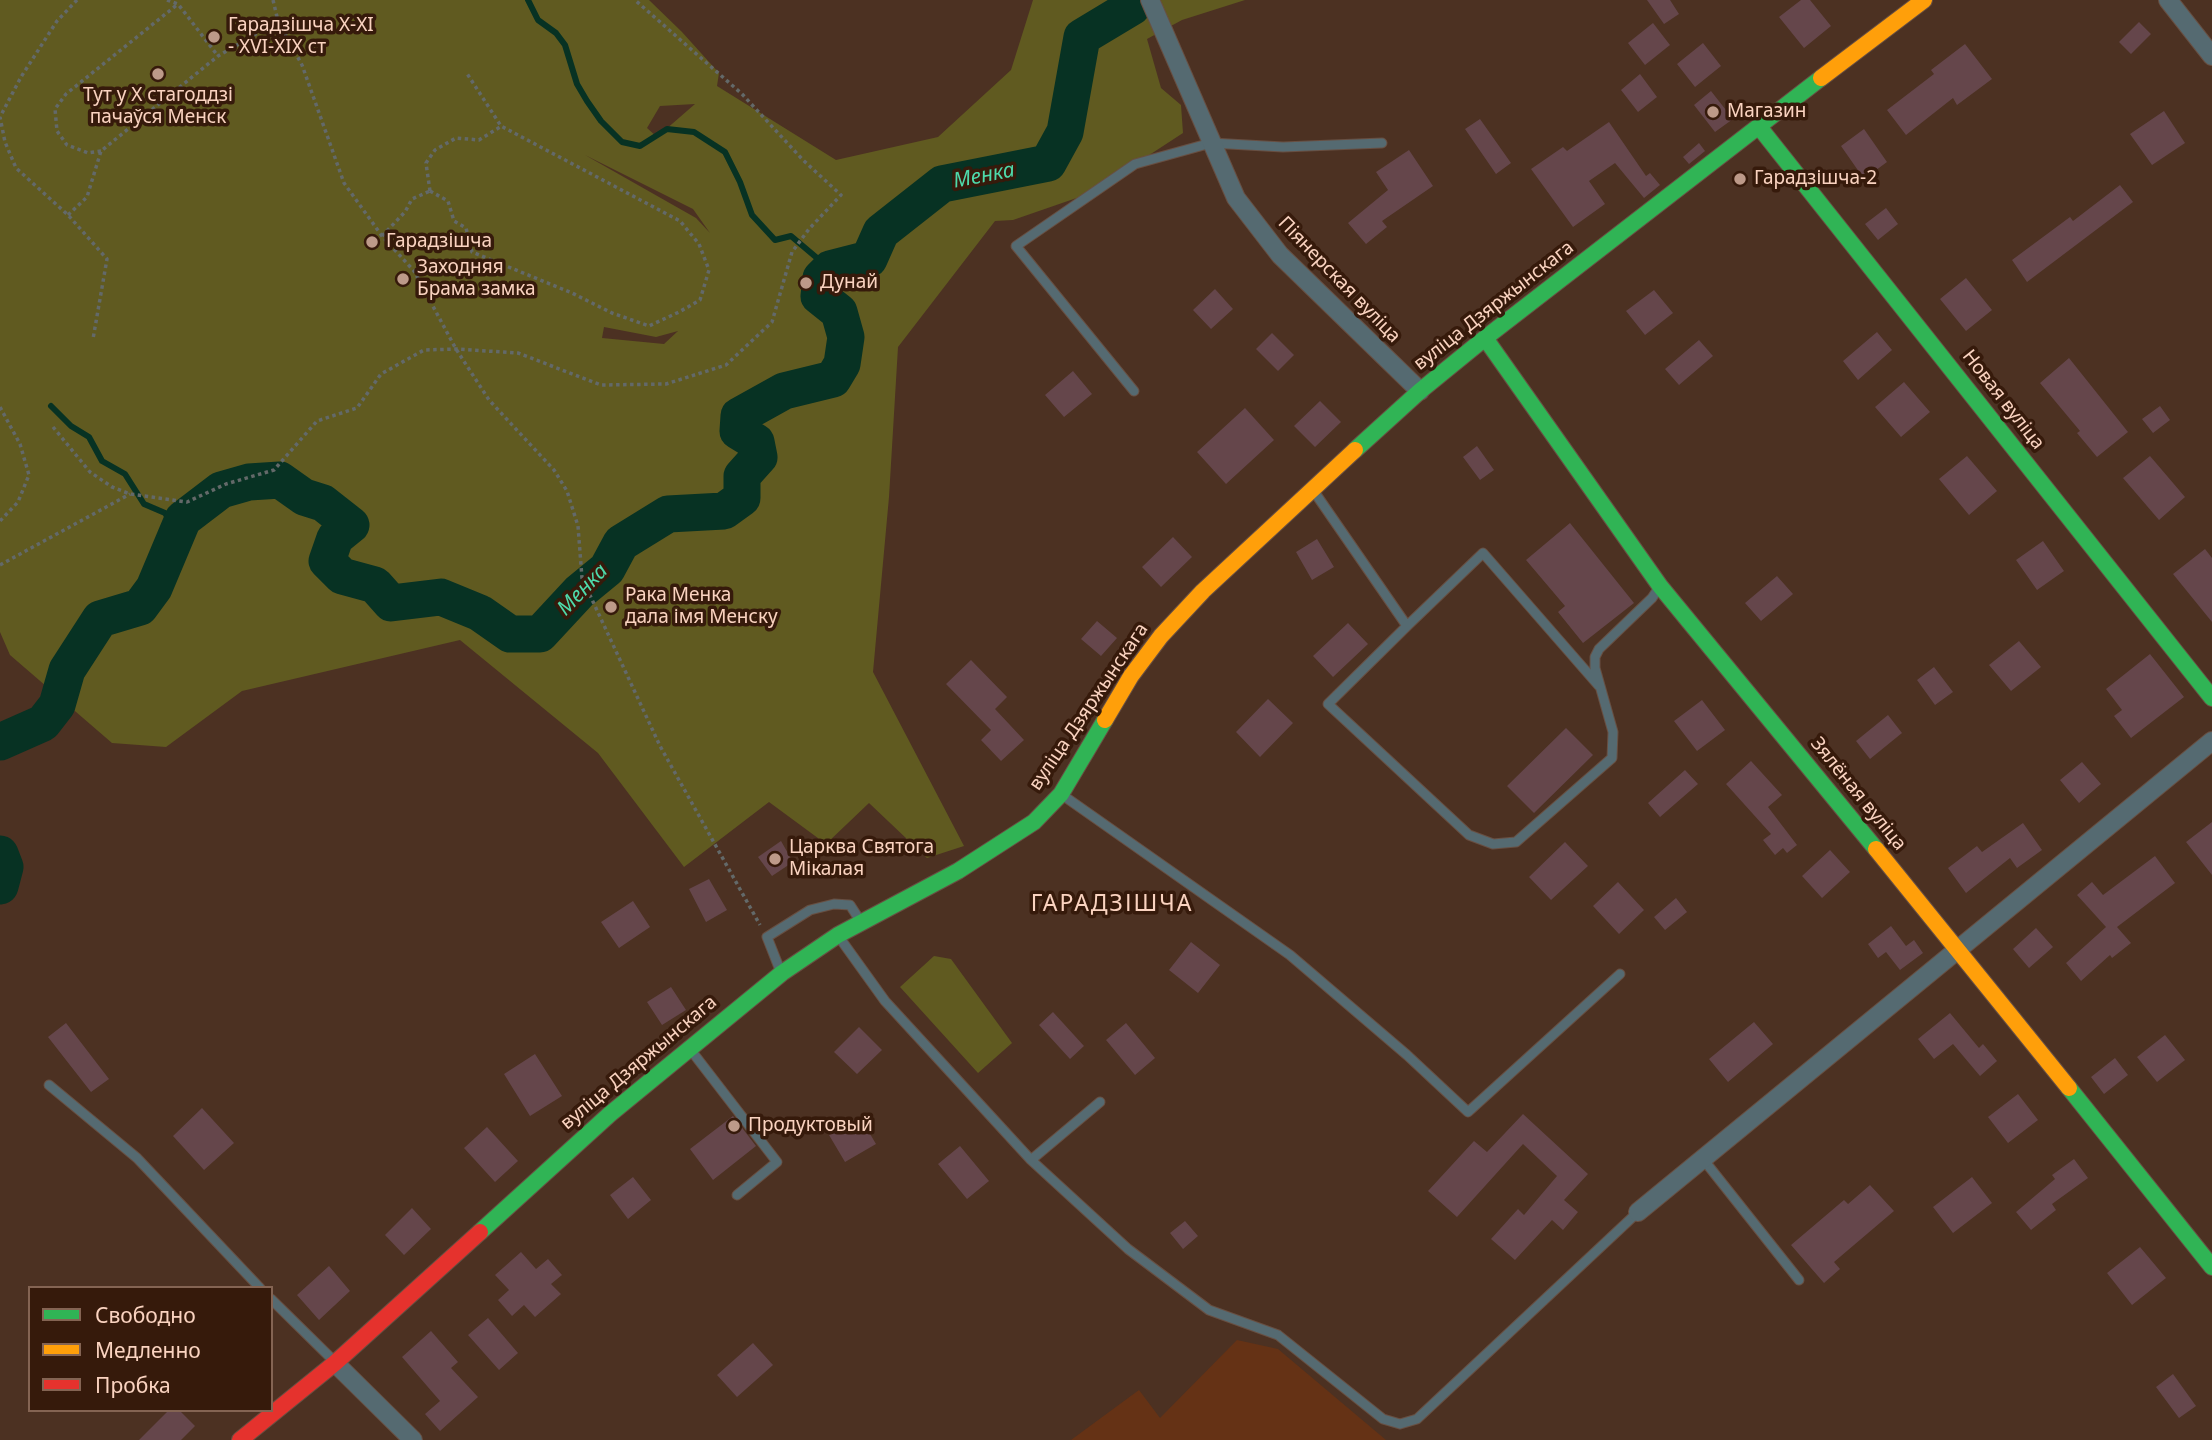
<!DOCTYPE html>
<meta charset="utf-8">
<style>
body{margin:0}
#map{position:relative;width:2212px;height:1440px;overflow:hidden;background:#4c3122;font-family:"Noto Sans",sans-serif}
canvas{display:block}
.legend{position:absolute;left:28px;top:1286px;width:245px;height:126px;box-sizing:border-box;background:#361a0b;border:2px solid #846453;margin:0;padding:9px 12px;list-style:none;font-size:21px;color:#fad3c0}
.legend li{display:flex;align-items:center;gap:14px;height:35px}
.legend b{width:35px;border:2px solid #846453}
</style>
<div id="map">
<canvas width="2212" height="1440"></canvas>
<ul class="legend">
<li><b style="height:9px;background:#30b455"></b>Свободно</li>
<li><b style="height:9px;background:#ff9f0a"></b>Медленно</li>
<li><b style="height:9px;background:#e5322d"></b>Пробка</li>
</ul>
</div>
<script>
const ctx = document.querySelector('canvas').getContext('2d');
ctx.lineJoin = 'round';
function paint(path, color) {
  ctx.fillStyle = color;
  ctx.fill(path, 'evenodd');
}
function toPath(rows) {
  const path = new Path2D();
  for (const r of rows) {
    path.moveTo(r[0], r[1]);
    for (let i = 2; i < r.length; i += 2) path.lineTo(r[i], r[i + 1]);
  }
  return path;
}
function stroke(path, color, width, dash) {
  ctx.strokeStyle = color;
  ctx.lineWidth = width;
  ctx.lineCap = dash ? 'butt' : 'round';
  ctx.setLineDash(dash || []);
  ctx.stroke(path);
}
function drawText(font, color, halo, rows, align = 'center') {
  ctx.font = font + ' "Noto Sans",sans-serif';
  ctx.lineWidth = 7;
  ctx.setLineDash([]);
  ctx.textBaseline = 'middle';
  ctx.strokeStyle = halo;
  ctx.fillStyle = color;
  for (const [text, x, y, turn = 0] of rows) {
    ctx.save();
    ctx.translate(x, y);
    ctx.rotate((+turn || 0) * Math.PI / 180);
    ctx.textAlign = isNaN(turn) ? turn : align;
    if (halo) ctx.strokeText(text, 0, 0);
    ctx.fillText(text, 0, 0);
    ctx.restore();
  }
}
paint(toPath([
 [1237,1340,1278,1349,1386,1440,1071,1440,1139,1390,1160,1418]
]), '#653215');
paint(toPath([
 [0,0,649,0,682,32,719,73,717,86,836,160,938,137,1011,70,1033,0,1245,0,1182,20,1147,39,1161,88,1181,105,1183,133,1091,193,1013,220,995,221,898,347,889,497,873,672,964,846,927,858,869,803,826,844,769,802,684,867,598,753,460,640,242,691,166,747,112,743,10,655,0,632],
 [695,104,657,137,647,128,660,106],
 [585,155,693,209,710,233,696,218],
 [604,327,656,337,678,331,664,344,602,338],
 [934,956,951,959,1012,1043,978,1073,900,987]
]), '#605a20');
stroke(toPath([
 [528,0,538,20,556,33,565,45,577,84,587,101,601,121,622,142,640,146,667,129,694,132,725,152,740,182,752,215,775,240,791,236,830,269],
 [51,406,71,426,89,437,102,461,125,474,144,504,165,513,177,531]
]), '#073223', 6);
stroke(toPath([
 [0,742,43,723,57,705,67,670,100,619,140,607,154,588,183,519,221,490,249,482,280,480,304,497,323,503,351,525,335,538,327,561,342,576,375,585,391,603,441,597,480,613,510,634,540,634,579,592,607,569,621,543,668,514,724,511,742,498,742,476,759,457,756,442,738,431,739,416,784,391,833,379,842,364,846,337,839,312,819,296,821,278,830,269,869,259,881,232,942,184,1048,163,1065,132,1082,37,1132,7],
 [0,854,5,867,0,886]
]), '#073223', 37);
paint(toPath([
 [1647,0,1670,0,1679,14,1664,24],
 [1801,0,1810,0,1831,26,1804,48,1779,17],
 [2139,22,2151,34,2131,54,2119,42],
 [1653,23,1670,45,1645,65,1628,43],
 [1703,43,1721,66,1695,87,1677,64],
 [1965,44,1992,79,1957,105,1953,98,1906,135,1887,110,1934,74,1931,70],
 [1640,74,1657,97,1638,112,1621,90],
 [1711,91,1733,119,1715,132,1694,105],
 [2164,111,2185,143,2152,165,2130,134],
 [1480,119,1511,163,1496,174,1465,129],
 [1609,122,1646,176,1650,173,1660,185,1644,198,1615,163,1589,181,1605,204,1573,227,1531,169,1563,147,1567,151],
 [1864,129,1887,162,1864,179,1841,146],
 [1699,143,1705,151,1689,164,1683,157],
 [1409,150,1433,186,1382,221,1387,227,1366,244,1348,223,1388,190,1376,172],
 [2120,185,2133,202,2027,282,2012,260,2070,217,2073,221],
 [1886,208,1898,224,1878,240,1865,224],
 [1966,278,1992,310,1966,331,1940,299],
 [1215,289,1233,309,1211,329,1193,310],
 [1654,290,1673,313,1645,335,1626,311],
 [1877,332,1892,350,1858,380,1843,361],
 [1272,333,1294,355,1278,371,1256,349],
 [1699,340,1713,356,1679,385,1665,369],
 [2069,358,2128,432,2097,457,2077,433,2080,431,2040,383],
 [1073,371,1092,394,1064,417,1045,395],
 [1904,382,1930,412,1901,437,1875,407],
 [1320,401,1341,422,1315,447,1294,426],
 [2160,406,2170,420,2153,433,2142,419],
 [1245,408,1274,440,1226,484,1197,452],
 [1477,446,1494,470,1480,480,1463,457],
 [1967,456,1997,491,1969,515,1939,479],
 [2150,456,2185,497,2159,520,2123,478],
 [1570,523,1634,603,1583,643,1558,612,1565,606,1526,560],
 [1173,537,1192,557,1161,587,1142,567],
 [1317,539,1334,567,1312,580,1296,552],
 [2043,541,2064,571,2037,590,2016,560],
 [2205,549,2212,558,2212,622,2173,574],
 [1777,576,1793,594,1761,621,1745,603],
 [1097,621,1117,638,1101,656,1081,639],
 [1348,623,1368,644,1333,677,1313,656],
 [2019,641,2041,667,2011,691,1989,665],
 [2150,654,2184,697,2131,738,2114,716,2122,710,2106,689],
 [971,660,1007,697,995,709,1024,740,1001,761,981,740,991,730,946,684],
 [1934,667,1953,692,1935,705,1917,680],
 [1268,699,1293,723,1260,757,1236,732],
 [1702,700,1725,730,1697,751,1674,721],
 [1888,715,1902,733,1870,759,1856,741],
 [1566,728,1593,755,1534,813,1507,786],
 [1751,761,1782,795,1768,807,1797,845,1787,853,1783,848,1775,855,1763,840,1771,834,1726,784],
 [2082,762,2101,784,2079,803,2060,780],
 [1685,770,1698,784,1660,817,1648,803],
 [2212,822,2212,875,2186,842],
 [2023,823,2042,850,2017,868,2010,858,1966,893,1948,868,1977,846,1982,852],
 [781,841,793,862,772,876,758,857],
 [1565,842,1588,866,1551,900,1529,877],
 [1830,850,1850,872,1822,898,1802,876],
 [2155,856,2175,883,2117,927,2131,943,2112,958,2110,955,2081,981,2066,963,2106,927,2077,895,2092,882,2103,895],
 [709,879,727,910,706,922,689,889],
 [1618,882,1644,910,1619,934,1593,906],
 [1676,898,1687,912,1665,930,1654,917],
 [633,901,650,927,619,948,601,922],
 [1891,926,1906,946,1914,940,1923,953,1900,970,1886,952,1878,958,1868,944],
 [2036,928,2053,947,2029,968,2013,949],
 [1191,942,1220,965,1198,993,1169,970],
 [671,987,686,1010,662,1025,647,1002],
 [1053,1012,1084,1046,1070,1059,1039,1025],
 [1950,1013,1979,1048,1983,1044,1997,1061,1980,1076,1953,1044,1934,1059,1918,1039],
 [1754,1022,1773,1044,1728,1082,1709,1059],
 [66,1023,109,1079,91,1092,48,1037],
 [1126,1023,1155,1058,1135,1075,1106,1040],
 [859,1027,882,1050,857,1074,834,1052],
 [2165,1035,2185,1060,2157,1082,2137,1057],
 [535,1054,562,1096,530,1116,504,1074],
 [2115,1058,2128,1075,2104,1094,2091,1077],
 [2018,1094,2038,1120,2008,1143,1988,1117],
 [202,1108,234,1143,204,1170,173,1136],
 [1523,1114,1588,1174,1564,1200,1578,1212,1563,1230,1552,1220,1515,1260,1491,1239,1518,1209,1524,1215,1557,1176,1523,1144,1457,1217,1428,1191,1474,1141,1487,1152],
 [733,1116,756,1146,713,1180,690,1149],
 [860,1117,876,1144,845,1162,829,1135],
 [487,1127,518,1161,495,1182,464,1148],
 [960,1146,989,1181,967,1199,938,1164],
 [2074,1159,2088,1178,2052,1204,2056,1210,2031,1230,2016,1212,2055,1179,2052,1175],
 [633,1177,651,1200,628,1219,610,1195],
 [1972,1177,1992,1203,1953,1233,1933,1207],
 [1870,1185,1894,1211,1834,1262,1840,1269,1824,1283,1791,1245,1844,1200,1848,1204],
 [412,1208,431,1229,404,1255,385,1235],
 [1185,1221,1198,1236,1183,1249,1170,1233],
 [2140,1247,2166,1278,2132,1305,2107,1273],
 [521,1252,536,1269,548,1259,562,1275,551,1284,561,1294,535,1317,524,1305,512,1316,498,1300,509,1290,495,1275],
 [329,1266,350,1291,319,1320,297,1295],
 [488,1318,518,1353,499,1370,468,1335],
 [431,1331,458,1362,451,1368,478,1397,440,1431,425,1414,440,1401,402,1357],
 [753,1343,773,1365,737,1397,717,1375],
 [2173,1374,2196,1406,2179,1418,2156,1387],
 [169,1410,179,1410,195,1426,181,1440,139,1440]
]), '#65464b');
const lane = toPath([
 [1134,391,1016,246,1135,164,1211,143,1283,147,1382,143],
 [1313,490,1407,626,1328,704,1469,835,1493,844,1516,842,1612,758,1613,732,1595,668,1595,657,1599,649,1652,598,1658,589],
 [1407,626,1483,553,1599,686],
 [1061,794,1290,955,1407,1055,1468,1112,1620,974],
 [839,937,885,1001,1031,1160,1128,1249,1209,1310,1278,1335,1383,1419,1400,1424,1417,1419,1638,1212],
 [780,970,767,937,810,910,834,904,850,905,861,922],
 [690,1049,777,1162,737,1195],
 [49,1085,137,1158,260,1288],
 [1703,1159,1799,1280],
 [1031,1160,1100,1102],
 [271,1299,334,1361]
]);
const street = toPath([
 [1150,0,1236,198,1280,255,1420,391],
 [2168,0,2212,56],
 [1638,1212,2212,741],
 [335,1363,413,1440]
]);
const fast = toPath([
 [1760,128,2212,698],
 [1485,338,1660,586,1876,849],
 [1355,450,1420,391,1485,338,1821,78],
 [2069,1088,2212,1267],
 [480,1232,610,1114,782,973,838,935,958,871,1034,822,1061,794,1105,720]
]);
const slow = toPath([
 [1821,78,1924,0],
 [1105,720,1131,676,1161,636,1203,591,1355,450],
 [1876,849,2069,1088]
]);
const jam = toPath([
 [240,1440,335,1363,480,1232]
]);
stroke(lane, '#684f42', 11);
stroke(street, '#684f42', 20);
stroke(fast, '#684f42', 18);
stroke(slow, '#684f42', 18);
stroke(jam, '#684f42', 18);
stroke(toPath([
 [77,0,57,21,21,77,0,117,5,142,16,168,68,215,107,259,93,339],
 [167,0,178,4,218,56],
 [273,0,278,21,302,65,344,183,382,236,414,271,456,349,489,400,554,470,567,491,578,526,582,578,660,746,760,925],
 [101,151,88,153,67,145,57,131,55,109,66,94,178,4],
 [430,191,448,201,454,221,466,228,472,252,572,293,612,313,649,326,679,312,700,300,709,270,699,244,680,221,501,126,466,72],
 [430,191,426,163,435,150,456,138,479,140,500,127],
 [68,215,87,197,101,151,218,56,278,21],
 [382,236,405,212,412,199,430,191],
 [0,407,20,444,29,475,18,502,0,521],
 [53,427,90,472,112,487,130,494,187,502,226,484,274,470,317,421,357,408,381,374,424,350,456,349,518,353,601,385,666,384,726,365,772,322,792,252,809,229,841,195,803,160,742,94,635,0],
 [0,565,130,494]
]), '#636969', 3.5, [3.5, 3.5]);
stroke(lane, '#556a71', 9);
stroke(street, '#556a71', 18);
stroke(fast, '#30b455', 16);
stroke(slow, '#ff9f0a', 16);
stroke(jam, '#e5322d', 16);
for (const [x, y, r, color] of [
 [214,37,7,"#bd9a89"],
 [158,74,7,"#bd9a89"],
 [1713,112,7,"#bd9a89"],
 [1740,179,7,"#bd9a89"],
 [372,242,7,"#bd9a89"],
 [403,279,7,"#bd9a89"],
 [806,283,7,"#bd9a89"],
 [611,607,7,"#bd9a89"],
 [775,859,7,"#bd9a89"],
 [734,1126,7,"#bd9a89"]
]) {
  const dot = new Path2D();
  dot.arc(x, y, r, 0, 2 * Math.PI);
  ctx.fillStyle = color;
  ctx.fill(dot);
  stroke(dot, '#361a0b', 2.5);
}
drawText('19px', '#fad3c0', '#361a0b', [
 ["Гарадзішча X-XI",228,26],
 ["- XVI-XIX ст",228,48],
 ["Тут у X стагоддзі",158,96,"center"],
 ["пачаўся Менск",158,118,"center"],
 ["Магазин",1727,112],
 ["Гарадзішча-2",1754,179],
 ["Гарадзішча",386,242],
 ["Заходняя",417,268],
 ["Брама замка",417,290],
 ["Дунай",820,283],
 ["Рака Менка",625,596],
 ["дала імя Менску",625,618],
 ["Царква Святога",789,848],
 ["Мікалая",789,870],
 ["Продуктовый",748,1126]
], 'left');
drawText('19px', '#fad3c0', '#361a0b', [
 ["Піянерская вуліца",1339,280,46],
 ["вуліца Дзяржынскага",1494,306,-38],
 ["Новая вуліца",2003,400,52],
 ["вуліца Дзяржынскага",1089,707,-56],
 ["Зялёная вуліца",1858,794,51],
 ["вуліца Дзяржынскага",639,1063,-40]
]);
drawText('italic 21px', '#4edaab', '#361a0b', [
 ["Менка",984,176,-11],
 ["Менка",583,590,-46]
]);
ctx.letterSpacing = '2px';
drawText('23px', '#fad3c0', '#361a0b', [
 ["ГАРАДЗІШЧА",1112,904]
]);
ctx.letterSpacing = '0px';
</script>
